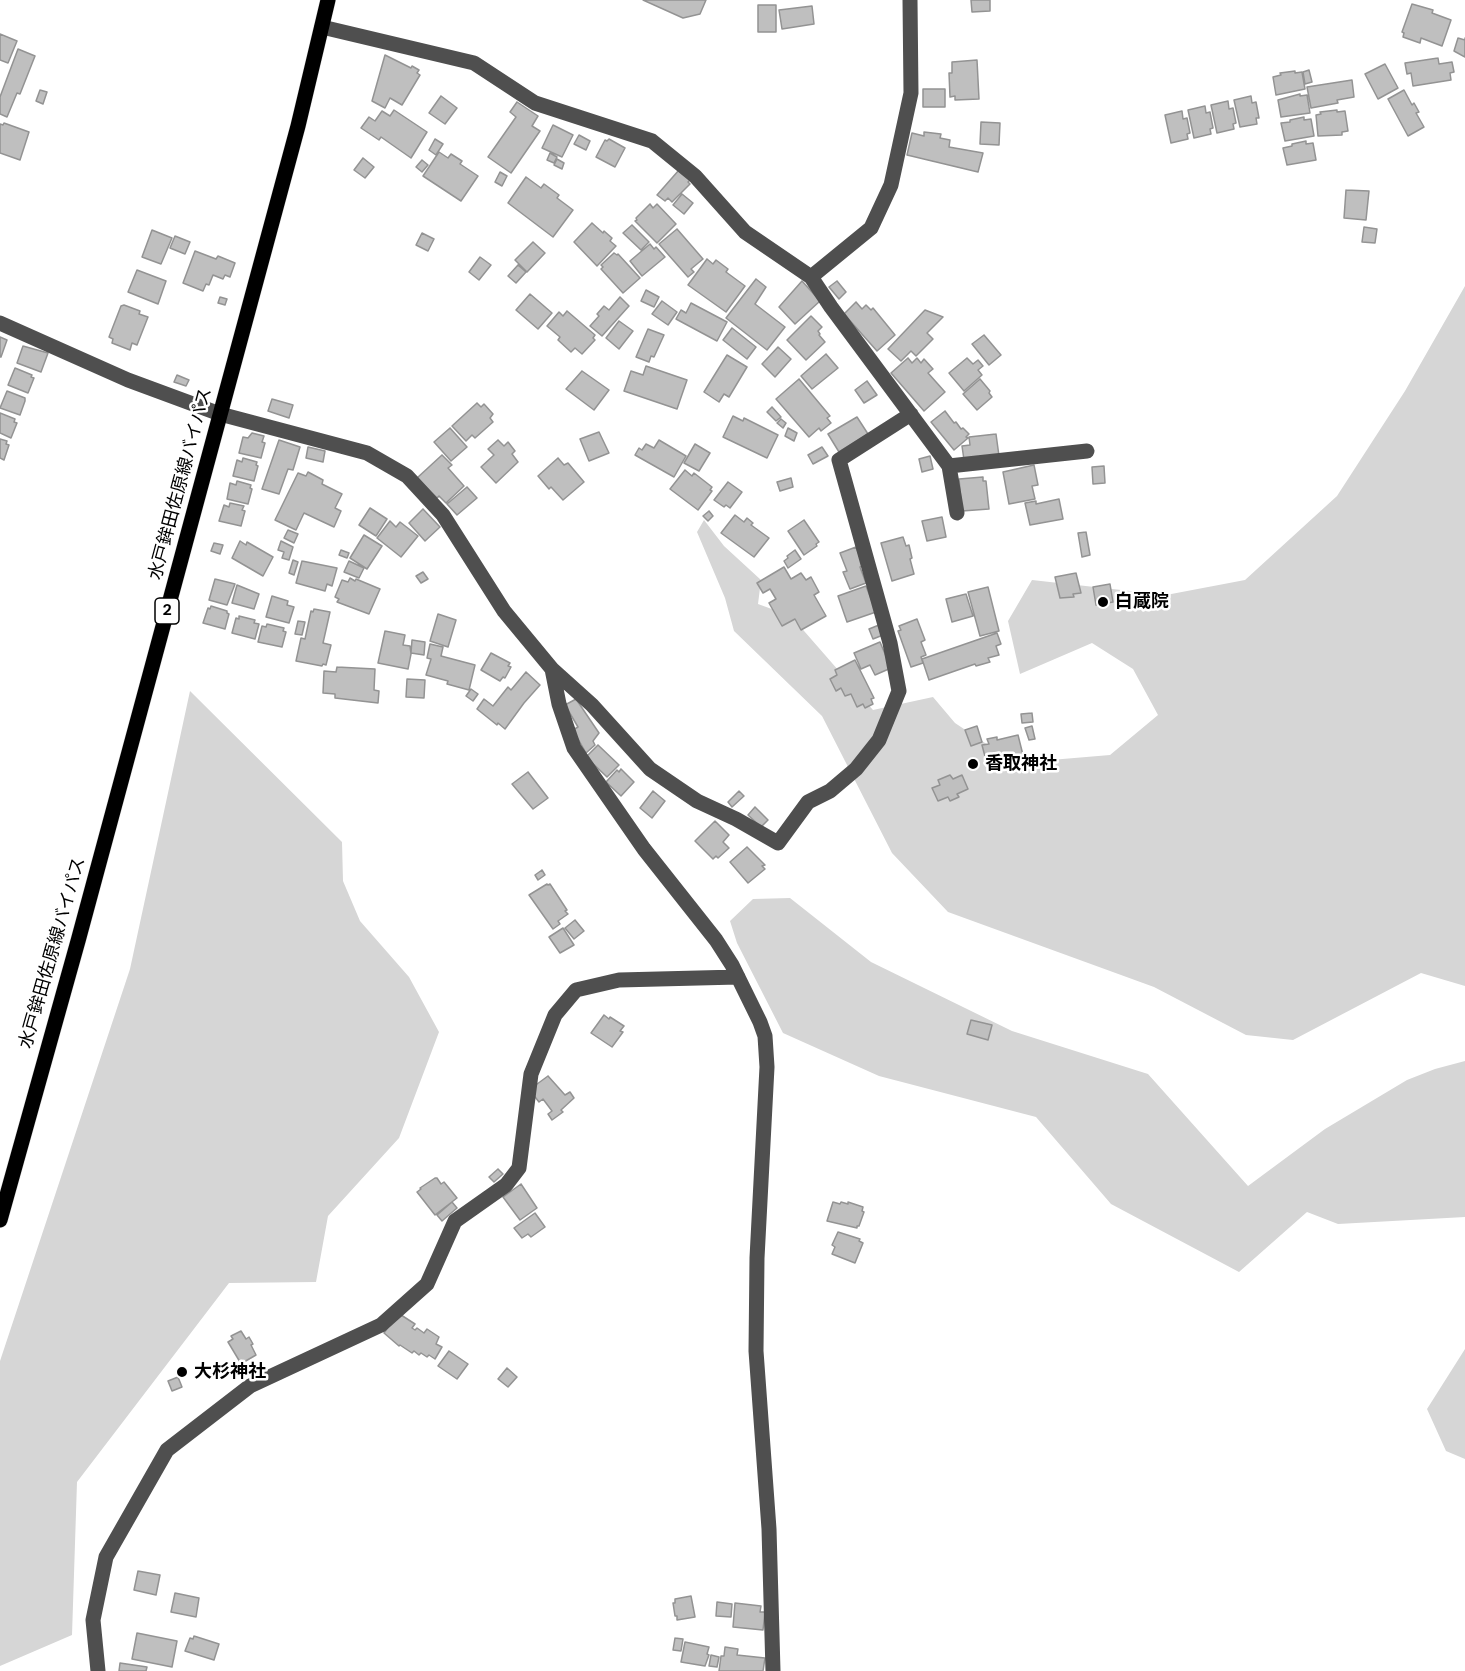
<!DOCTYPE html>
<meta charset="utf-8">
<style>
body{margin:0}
canvas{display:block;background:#fff}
</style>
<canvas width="1465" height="1671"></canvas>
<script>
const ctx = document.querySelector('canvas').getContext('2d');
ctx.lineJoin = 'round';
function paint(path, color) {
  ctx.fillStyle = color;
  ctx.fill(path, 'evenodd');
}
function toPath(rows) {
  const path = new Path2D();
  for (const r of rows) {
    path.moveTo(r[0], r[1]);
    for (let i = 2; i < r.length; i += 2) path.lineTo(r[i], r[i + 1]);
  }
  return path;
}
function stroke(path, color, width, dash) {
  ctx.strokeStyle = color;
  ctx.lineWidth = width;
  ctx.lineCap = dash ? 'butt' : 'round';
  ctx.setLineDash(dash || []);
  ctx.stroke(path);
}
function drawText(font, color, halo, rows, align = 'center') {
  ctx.font = font + ' "DM Sans","Noto Sans JP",sans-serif';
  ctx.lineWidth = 5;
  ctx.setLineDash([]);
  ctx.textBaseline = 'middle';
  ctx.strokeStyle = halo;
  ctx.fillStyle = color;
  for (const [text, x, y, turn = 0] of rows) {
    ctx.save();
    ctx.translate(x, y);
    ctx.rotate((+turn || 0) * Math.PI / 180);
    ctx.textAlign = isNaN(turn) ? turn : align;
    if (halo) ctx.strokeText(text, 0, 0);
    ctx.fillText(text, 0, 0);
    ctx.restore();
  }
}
paint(toPath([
 [1465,286,1465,986,1421,973,1293,1040,1246,1035,1154,987,948,912,892,853,822,716,734,631,725,598,697,532,704,520,724,546,761,580,758,604,791,616,873,710,933,697,955,723,1015,763,1110,755,1158,715,1133,669,1092,643,1020,674,1008,621,1032,580,1166,595,1245,580,1337,496,1405,391],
 [190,691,342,842,343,881,360,921,409,977,439,1032,399,1138,328,1216,316,1282,229,1283,77,1482,72,1635,0,1666,0,1361,130,969],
 [790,898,871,962,1012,1031,1148,1074,1248,1186,1325,1129,1407,1080,1435,1069,1465,1061,1465,1217,1338,1224,1307,1212,1239,1272,1111,1204,1036,1117,879,1076,783,1033,737,943,730,921,753,899],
 [1465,1349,1465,1459,1446,1451,1427,1409]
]), '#d6d6d6');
const building = toPath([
 [643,0,706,0,700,14,683,18,643,0],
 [971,0,990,0,990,11,972,12,971,0],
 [1412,4,1433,10,1432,13,1451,20,1442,46,1421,38,1420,43,1403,37,1404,33,1402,32,1412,4],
 [758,5,776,5,776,32,758,32,758,5],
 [812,6,814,24,782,29,779,10,812,6],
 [0,34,17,41,8,63,0,60,0,34],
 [1458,38,1465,40,1465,38,1465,57,1454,51,1458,38],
 [18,49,35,56,20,94,17,93,7,117,0,114,0,97,18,49],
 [385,55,411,68,412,66,419,70,417,73,420,75,402,105,390,98,385,108,372,101,385,55],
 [1438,58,1439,64,1452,62,1454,72,1450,73,1451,80,1413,86,1411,73,1407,74,1405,63,1438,58],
 [977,60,979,99,955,100,955,96,950,97,949,73,952,73,952,62,977,60],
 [1385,64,1398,88,1378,99,1365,74,1385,64],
 [1309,70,1312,82,1305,84,1303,72,1309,70],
 [1295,71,1295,73,1302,72,1305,89,1276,95,1273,77,1281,75,1280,73,1295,71],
 [1352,80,1354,97,1337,100,1338,103,1311,108,1307,87,1352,80],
 [923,89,945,89,945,107,923,107,923,89],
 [40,90,47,92,43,104,36,101,40,90],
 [1404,90,1412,105,1414,103,1419,112,1416,113,1424,127,1408,136,1388,99,1404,90],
 [1300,94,1300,96,1307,95,1310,113,1281,117,1278,100,1300,94],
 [441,96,457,108,445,124,429,113,441,96],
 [1251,96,1252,103,1256,102,1259,118,1256,118,1257,124,1240,127,1234,100,1251,96],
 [1228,101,1229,109,1233,108,1236,123,1233,124,1234,129,1217,133,1211,105,1228,101],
 [517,102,538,116,532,126,540,131,511,173,488,157,516,117,510,112,517,102],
 [1205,106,1206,113,1210,112,1213,128,1210,129,1211,134,1194,138,1188,110,1205,106],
 [394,110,427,132,411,158,381,137,379,140,361,128,369,117,375,121,382,111,390,116,394,110],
 [1337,110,1337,112,1345,111,1348,131,1342,132,1342,135,1318,136,1316,115,1321,114,1320,112,1337,110],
 [1182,111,1183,119,1187,118,1190,133,1187,134,1188,139,1171,143,1165,115,1182,111],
 [1304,117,1304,120,1311,119,1314,136,1285,141,1281,123,1290,122,1290,120,1304,117],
 [981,122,1000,123,999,145,980,144,981,122],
 [4,123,29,132,20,160,0,153,0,124,3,125,4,123],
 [553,125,573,135,562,157,542,148,553,125],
 [924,132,941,134,940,138,950,140,949,147,983,153,978,172,907,155,912,133,924,136,924,132],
 [579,135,590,141,586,150,574,144,579,135],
 [435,139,443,144,436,155,429,150,435,139],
 [609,139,625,148,615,167,596,157,605,140,607,141,609,139],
 [1306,141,1306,144,1313,143,1316,160,1287,165,1283,148,1292,146,1292,144,1306,141],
 [439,152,448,158,451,154,462,161,460,164,478,176,461,201,423,176,439,152],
 [550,153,557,157,554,163,547,160,550,153],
 [363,158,374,167,365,178,354,170,363,158],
 [557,159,564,163,562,169,554,165,557,159],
 [422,160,428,165,422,172,416,167,422,160],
 [679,170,690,180,688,182,690,184,672,202,668,198,665,201,657,195,679,170],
 [500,172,507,176,502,186,495,182,500,172],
 [526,177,541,188,544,184,559,195,557,198,573,210,553,237,508,203,526,177],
 [1346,190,1369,191,1366,220,1344,218,1346,190],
 [682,194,693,203,684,214,673,205,682,194],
 [650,204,653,208,657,204,676,224,657,243,635,221,637,220,636,218,650,204],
 [592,223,603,233,604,231,612,238,610,241,616,246,597,266,574,242,592,223],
 [632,225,649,242,641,250,623,233,632,225],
 [1364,227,1377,229,1375,243,1362,242,1364,227],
 [677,229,703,259,691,269,694,272,688,277,659,244,677,229],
 [152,230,172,238,161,264,142,257,152,230],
 [422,233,434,239,428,251,416,245,422,233],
 [175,236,190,242,185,254,170,248,175,236],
 [533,242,545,253,527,272,515,260,533,242],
 [650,244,654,249,656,247,665,257,642,276,630,261,650,244],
 [195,251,216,259,218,256,235,263,230,277,225,275,223,279,213,275,209,285,206,284,203,291,183,283,195,251],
 [614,253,617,255,618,254,640,278,623,293,601,269,603,267,601,265,614,253],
 [480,257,491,265,479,280,469,272,480,257],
 [707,259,713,264,716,260,728,269,726,272,745,286,726,312,688,285,707,259],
 [518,265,526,272,516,283,508,276,518,265],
 [137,270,166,281,158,304,128,292,137,270],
 [756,279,766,287,755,304,785,327,767,350,726,318,756,279],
 [802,281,820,301,795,324,779,307,802,281],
 [837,281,846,292,839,299,829,287,837,281],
 [646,290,659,297,654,307,641,301,646,290],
 [530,294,552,313,538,329,516,310,530,294],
 [220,297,227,299,225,305,218,303,220,297],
 [620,297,629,306,602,336,590,326,599,316,597,314,604,306,609,310,620,297],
 [662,301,677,312,668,325,652,314,662,301],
 [856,302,862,309,866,305,871,310,873,308,895,335,877,351,844,314,856,302],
 [691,303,727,322,717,341,676,319,681,310,686,313,691,303],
 [124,305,140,311,139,314,148,317,137,345,132,343,130,350,112,343,113,339,109,337,121,306,124,305],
 [925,310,943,317,927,333,933,339,916,356,911,351,901,361,888,349,925,310],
 [567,311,595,335,593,338,595,340,582,354,575,348,571,352,558,340,560,337,547,326,559,312,563,316,567,311],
 [811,316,822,327,818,331,820,334,819,335,825,342,806,360,787,340,811,316],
 [619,321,633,331,619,349,606,338,619,321],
 [732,328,756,347,747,359,723,340,732,328],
 [648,329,664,335,654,357,651,356,649,362,636,357,648,329],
 [984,335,1001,355,989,365,972,344,984,335],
 [0,337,7,340,1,357,0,357,0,337],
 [23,346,48,353,41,372,17,363,23,346],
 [778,347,791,359,775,377,762,364,778,347],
 [826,354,838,368,812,389,801,376,826,354],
 [727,355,747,367,729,397,724,394,719,402,704,392,727,355],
 [908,358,912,363,917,358,921,363,924,359,933,369,928,373,945,392,924,411,891,373,908,358],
 [967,358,973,364,978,360,983,366,978,370,982,375,964,391,949,373,967,358],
 [646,366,687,380,677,409,624,391,631,371,643,375,646,366],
 [15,368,32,375,31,377,34,378,28,393,8,385,15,368],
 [582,371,609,390,594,410,566,389,582,371],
 [177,375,189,380,186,386,174,382,177,375],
 [799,379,830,416,827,418,831,423,821,431,819,428,809,437,776,399,799,379],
 [980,379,990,391,989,393,992,397,977,410,963,394,980,379],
 [867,381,877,395,864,403,855,390,867,381],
 [7,391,25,398,25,401,20,415,0,408,7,391],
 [272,399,293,405,289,418,268,411,272,399],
 [477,403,481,407,484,404,493,414,490,418,493,422,475,438,472,435,466,441,452,426,477,403],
 [772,407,781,417,776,421,767,412,772,407],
 [945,411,954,423,956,422,961,429,963,428,969,434,966,437,968,438,954,450,931,422,945,411],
 [0,413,15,419,14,422,17,423,11,438,0,433,0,413],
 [733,416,743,421,744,418,778,435,767,458,723,437,733,416],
 [857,417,868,434,839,452,828,434,857,417],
 [781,419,786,423,783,428,777,423,781,419],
 [450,428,467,447,451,461,434,442,450,428],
 [788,428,797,433,794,441,785,436,788,428],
 [599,432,609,453,589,461,580,439,599,432],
 [252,433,264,436,262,442,265,443,261,458,239,453,243,437,248,438,252,433],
 [996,434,999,456,964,460,962,446,970,445,969,437,996,434],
 [0,439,7,441,6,444,9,445,4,460,0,458,0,439],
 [279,440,300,447,293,470,288,469,279,494,262,489,279,440],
 [498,440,504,446,508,442,515,451,512,454,518,462,496,483,481,467,494,455,488,449,498,440],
 [659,440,686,456,674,477,635,455,639,448,642,450,646,444,654,448,659,440],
 [695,444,710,453,699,471,684,463,695,444],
 [308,447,325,451,323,462,306,458,308,447],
 [822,447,828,456,813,464,808,455,822,447],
 [442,455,452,465,448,468,464,486,446,503,439,496,437,498,417,478,442,455],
 [930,456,933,469,922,472,919,459,930,456],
 [243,458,257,462,256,465,258,466,254,481,233,476,237,460,242,462,243,458],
 [558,458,564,465,568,463,584,482,563,500,551,487,549,489,538,476,558,458],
 [1034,465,1038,485,1032,486,1035,499,1009,504,1003,472,1034,465],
 [1104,466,1105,483,1093,484,1092,467,1104,466],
 [685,470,692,476,694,473,712,487,710,490,712,491,698,510,670,489,685,470],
 [308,472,323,480,322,484,342,494,335,508,341,511,334,527,304,513,296,530,275,520,298,473,306,476,308,472],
 [983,477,983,481,986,481,989,509,962,511,959,479,983,477],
 [791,478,793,487,780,491,777,482,791,478],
 [237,481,251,485,250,488,252,489,248,504,227,499,230,483,236,485,237,481],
 [728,482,742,492,730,508,726,505,724,507,714,500,728,482],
 [467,487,477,498,457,515,447,504,467,487],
 [1059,499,1063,519,1030,525,1025,503,1036,501,1036,504,1059,499],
 [230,503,244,506,242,510,245,511,241,526,219,521,224,505,229,507,230,503],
 [370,508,387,519,376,536,359,525,370,508],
 [423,509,440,527,425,541,409,523,423,509],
 [709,511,713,516,708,521,703,516,709,511],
 [735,515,744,522,747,518,753,523,751,525,769,538,754,557,721,533,735,515],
 [942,517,946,537,927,541,922,521,942,517],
 [804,520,819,542,816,544,817,546,804,555,788,531,804,520],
 [390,521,396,527,400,522,418,536,401,557,377,538,390,521],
 [288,530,298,534,294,543,284,538,288,530],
 [1086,532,1090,555,1082,557,1078,533,1086,532],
 [364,535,382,546,367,569,350,558,364,535],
 [903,537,906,546,909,545,912,558,910,559,914,574,892,581,881,543,903,537],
 [240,541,246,545,247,542,273,557,263,576,232,558,240,541],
 [281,541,293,547,289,560,282,558,284,552,278,550,281,541],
 [214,543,223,545,220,554,211,551,214,543],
 [856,547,863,566,860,567,866,583,850,589,843,572,847,571,840,553,856,547],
 [341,550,349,553,347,558,339,555,341,550],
 [795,550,801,559,788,568,784,561,788,558,787,556,795,550],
 [293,560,298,562,294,575,289,573,293,560],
 [302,561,337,568,332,586,327,584,325,591,296,583,302,561],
 [349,561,364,568,359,578,344,572,349,561],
 [784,567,791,579,801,573,806,580,811,577,819,592,814,595,826,616,801,630,795,619,782,626,769,603,776,599,770,589,763,593,757,583,784,567],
 [423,572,428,579,421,583,416,576,423,572],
 [1076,573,1081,593,1073,594,1074,597,1060,598,1055,577,1076,573],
 [350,578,355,581,356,579,380,589,369,614,337,602,339,599,335,597,342,580,348,582,350,578],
 [215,579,235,584,227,605,209,600,215,579],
 [1110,584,1113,602,1096,605,1093,587,1110,584],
 [237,585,259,594,254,609,232,603,237,585],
 [866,586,876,612,847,622,838,596,866,586],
 [988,587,999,631,980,636,968,592,988,587],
 [966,594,973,616,952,622,946,599,966,594],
 [272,596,288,601,287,605,294,607,289,623,266,617,272,596],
 [211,606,227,611,227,613,229,614,225,629,203,623,208,608,210,609,211,606],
 [314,609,330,612,323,643,331,645,326,665,323,664,322,666,296,661,301,638,305,639,311,611,313,612,314,609],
 [438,614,456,620,448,647,430,641,438,614],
 [239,616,255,620,254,623,259,624,255,639,232,633,236,618,239,619,239,616],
 [917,619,925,640,921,642,926,655,921,657,923,663,911,667,898,631,901,630,899,626,917,619],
 [298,621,305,622,302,635,295,634,298,621],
 [267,624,284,628,283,631,286,632,282,647,258,642,262,626,266,627,267,624],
 [879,625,883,635,873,639,869,629,879,625],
 [385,631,405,635,403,645,410,646,411,654,408,669,378,663,385,631],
 [997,633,1001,644,996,646,999,655,988,658,990,662,976,666,975,664,929,680,922,659,997,633],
 [412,640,425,642,424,655,411,653,412,640],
 [880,642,891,668,875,675,870,665,861,669,854,653,880,642],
 [430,644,443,647,441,656,475,665,469,690,447,684,448,681,426,675,431,659,427,658,430,644],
 [491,653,510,663,508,666,511,667,505,678,503,677,500,681,481,670,491,653],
 [855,660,874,698,871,699,873,704,865,708,863,704,857,707,851,694,845,696,841,688,836,691,830,679,837,675,835,670,855,660],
 [337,667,375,669,374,690,379,691,378,703,335,698,335,694,323,693,324,671,336,672,337,667],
 [526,672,540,685,524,703,505,729,498,723,497,725,477,709,484,699,493,706,508,687,511,690,526,672],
 [407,679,425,680,424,698,406,697,407,679],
 [471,689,478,694,473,701,466,696,471,689],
 [576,699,599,733,593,741,595,745,586,753,573,730,578,727,565,705,576,699],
 [1032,713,1033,722,1022,723,1021,714,1032,713],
 [977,726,982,742,971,746,965,730,977,726],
 [1032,726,1035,739,1029,740,1025,728,1032,726],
 [1018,735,1024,759,988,768,982,745,989,744,987,739,997,737,997,740,1018,735],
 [598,745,619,765,607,777,586,757,598,745],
 [621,769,634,782,621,796,606,782,617,770,619,772,621,769],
 [528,772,548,798,533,809,512,784,528,772],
 [950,775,953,779,962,775,968,789,957,794,959,797,950,801,948,797,938,801,932,788,940,785,938,780,950,775],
 [653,791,665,801,652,818,640,808,653,791],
 [739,791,744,796,732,807,728,802,739,791],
 [755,807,768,820,761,827,748,815,755,807],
 [715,821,729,835,723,842,729,848,718,858,716,856,713,859,695,841,715,821],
 [747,847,765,865,762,866,765,869,748,883,730,862,747,847],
 [542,870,545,875,538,880,535,875,542,870],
 [547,884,548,885,550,884,567,910,565,911,568,914,558,921,560,924,553,929,529,895,547,884],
 [575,920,584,931,574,939,565,928,575,920],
 [563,928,574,945,560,953,549,937,563,928],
 [604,1015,609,1019,610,1017,624,1026,620,1031,623,1032,612,1047,591,1033,604,1015],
 [971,1020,992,1025,988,1040,967,1034,971,1020],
 [548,1076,565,1095,570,1092,574,1098,561,1110,563,1112,552,1120,548,1114,552,1111,543,1099,539,1102,532,1093,533,1087,548,1076],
 [498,1169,503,1174,494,1182,489,1177,498,1169],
 [435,1178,437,1178,441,1184,444,1182,457,1198,435,1215,417,1192,421,1189,420,1188,435,1178],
 [521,1184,537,1208,520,1220,503,1197,521,1184],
 [452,1202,457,1208,442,1221,437,1215,452,1202],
 [833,1202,840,1204,841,1202,848,1204,848,1202,863,1207,862,1211,864,1212,859,1226,857,1226,857,1228,827,1221,833,1202],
 [535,1213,545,1227,531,1237,528,1234,522,1238,514,1228,535,1213],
 [838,1232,860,1239,859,1241,863,1243,855,1263,832,1254,835,1247,832,1245,838,1232],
 [398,1313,415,1324,412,1328,415,1330,417,1328,424,1333,427,1329,439,1337,436,1344,442,1347,435,1359,429,1355,427,1357,421,1353,419,1355,414,1351,412,1353,400,1345,399,1346,384,1333,398,1313],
 [241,1331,246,1339,249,1337,253,1344,251,1345,256,1355,244,1362,243,1360,240,1362,228,1342,233,1339,231,1336,241,1331],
 [449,1351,468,1364,457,1379,438,1366,449,1351],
 [507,1368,517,1377,508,1387,498,1379,507,1368],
 [178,1377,182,1387,172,1391,168,1381,178,1377],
 [138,1571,160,1575,156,1595,134,1590,138,1571],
 [175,1593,199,1598,196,1617,171,1612,175,1593],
 [691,1596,695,1617,677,1620,677,1616,675,1616,673,1603,675,1603,675,1599,691,1596],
 [717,1602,732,1604,731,1617,716,1616,717,1602],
 [735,1603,761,1606,760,1612,765,1612,763,1630,733,1627,735,1603],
 [137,1633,177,1641,172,1667,132,1659,137,1633],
 [194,1636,219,1644,214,1660,185,1651,190,1638,193,1639,194,1636],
 [675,1638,683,1639,681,1651,673,1650,675,1638],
 [685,1642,709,1647,707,1654,709,1655,705,1666,681,1662,685,1642],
 [725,1647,738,1649,737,1655,765,1658,763,1671,719,1671,721,1656,724,1656,725,1647],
 [711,1655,719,1657,717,1667,709,1666,711,1655],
 [120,1663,147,1667,146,1671,119,1671,120,1663]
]);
paint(building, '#bfbfbf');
stroke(building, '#939393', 1.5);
const major = toPath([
 [0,1220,78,941,298,126,328,0]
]);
stroke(major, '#dbdbdb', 16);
stroke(toPath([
 [322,27,474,63,535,103,652,141,695,176,745,232,811,277,831,307,949,466,957,513],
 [811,277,871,228,891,185,911,93,910,0],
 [0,323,128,380,220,414,367,453,407,476,443,515,504,611,552,669,592,705,650,769,697,801,736,819,778,843,808,802,830,791,856,769,879,740,899,691,890,643,839,460,911,414],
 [949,466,1087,451],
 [552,669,559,704,574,748,644,849,716,940,732,965,760,1022,765,1036,767,1067,757,1258,756,1351,769,1529,773,1671],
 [98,1671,93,1620,106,1557,167,1450,250,1386,381,1325,427,1284,455,1221,506,1185,519,1168,531,1074,555,1015,576,990,619,980,738,977]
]), '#4f4f4f', 15);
stroke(major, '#000', 15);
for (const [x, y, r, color] of [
 [1103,602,6,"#000"],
 [973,764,6,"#000"],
 [182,1372,6,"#000"]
]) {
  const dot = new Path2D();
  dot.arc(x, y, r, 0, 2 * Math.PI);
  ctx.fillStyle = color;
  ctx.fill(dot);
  stroke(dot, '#fff', 2);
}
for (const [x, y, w] of [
 [167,611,24]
]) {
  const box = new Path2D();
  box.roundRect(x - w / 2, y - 13, w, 26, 4.5);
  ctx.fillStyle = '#fff';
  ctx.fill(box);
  stroke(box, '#000', 1.5);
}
drawText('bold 16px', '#000', null, [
 ["2",167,611]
]);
drawText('18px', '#000', '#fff', [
 ["水戸鉾田佐原線バイパス",181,484,-75],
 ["水戸鉾田佐原線バイパス",53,953,-74]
]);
drawText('bold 18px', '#000', '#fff', [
 ["白蔵院",1115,602],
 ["香取神社",985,764],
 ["大杉神社",194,1372]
], 'left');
</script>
